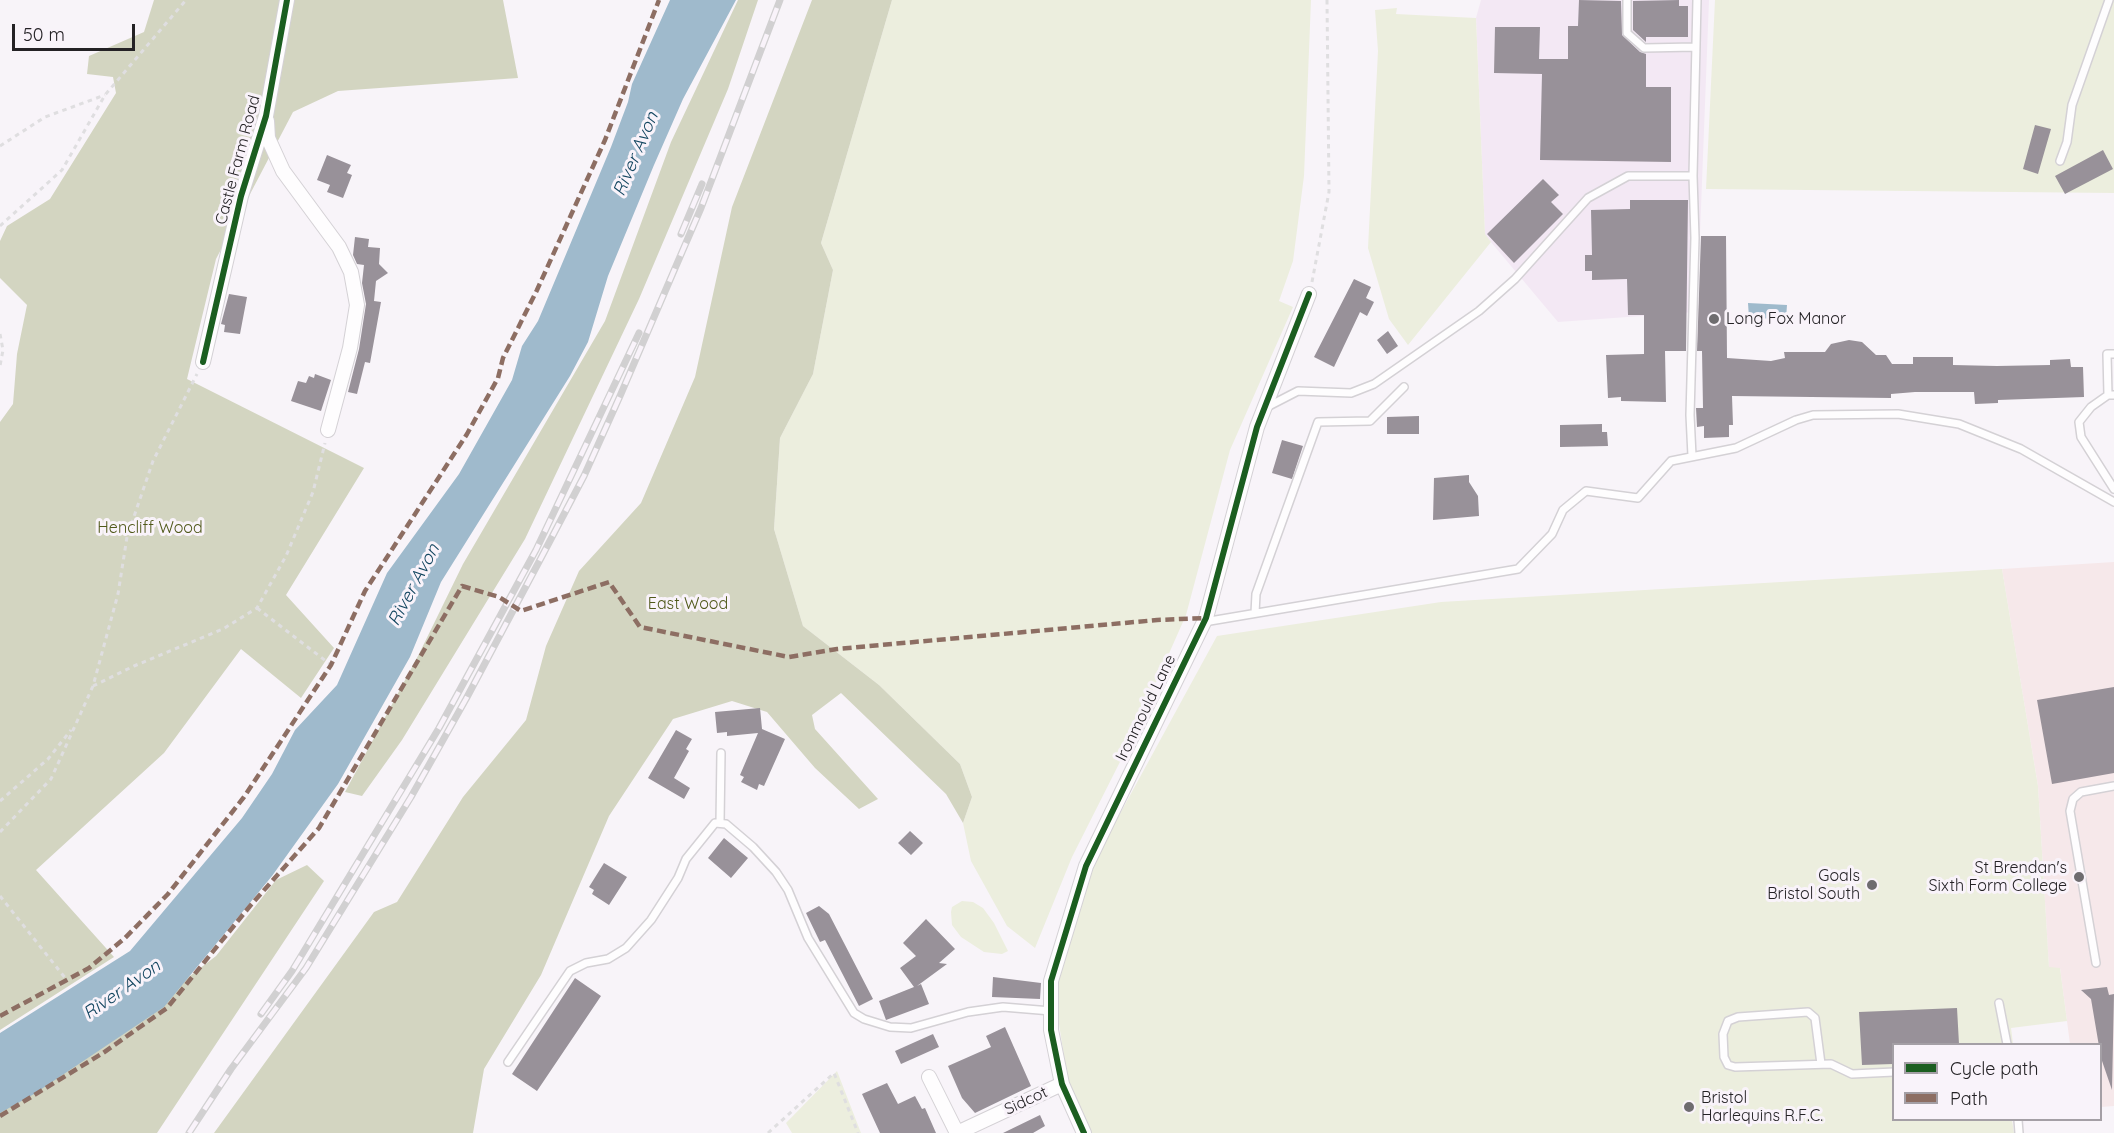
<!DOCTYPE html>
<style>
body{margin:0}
#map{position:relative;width:2114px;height:1133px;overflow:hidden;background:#f8f4f9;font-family:Quicksand,sans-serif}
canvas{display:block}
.legend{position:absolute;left:1892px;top:1043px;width:210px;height:78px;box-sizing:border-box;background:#f9f3fa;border:2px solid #a49fa5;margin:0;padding:8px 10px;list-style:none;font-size:18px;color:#242225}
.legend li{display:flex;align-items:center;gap:12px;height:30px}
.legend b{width:30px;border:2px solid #a49fa5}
.scale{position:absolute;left:12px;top:24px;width:123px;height:27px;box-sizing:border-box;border:3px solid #242225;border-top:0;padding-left:8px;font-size:18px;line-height:21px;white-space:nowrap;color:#242225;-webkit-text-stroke:4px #f9f3fa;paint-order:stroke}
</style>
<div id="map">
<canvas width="2114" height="1133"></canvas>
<ul class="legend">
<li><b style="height:8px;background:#1b5e20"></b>Cycle path</li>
<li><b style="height:8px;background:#8d6e63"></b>Path</li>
</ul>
<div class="scale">50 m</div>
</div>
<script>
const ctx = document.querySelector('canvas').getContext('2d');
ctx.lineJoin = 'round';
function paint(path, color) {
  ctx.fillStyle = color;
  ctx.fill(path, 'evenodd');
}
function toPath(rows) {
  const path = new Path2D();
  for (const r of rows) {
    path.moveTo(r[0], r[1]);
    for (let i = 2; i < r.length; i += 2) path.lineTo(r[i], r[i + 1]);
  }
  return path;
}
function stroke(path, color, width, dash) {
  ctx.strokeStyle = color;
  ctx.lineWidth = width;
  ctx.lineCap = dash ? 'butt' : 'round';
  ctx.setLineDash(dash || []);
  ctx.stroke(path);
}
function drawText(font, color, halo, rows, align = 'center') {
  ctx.font = font + ' Quicksand,sans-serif';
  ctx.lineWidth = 6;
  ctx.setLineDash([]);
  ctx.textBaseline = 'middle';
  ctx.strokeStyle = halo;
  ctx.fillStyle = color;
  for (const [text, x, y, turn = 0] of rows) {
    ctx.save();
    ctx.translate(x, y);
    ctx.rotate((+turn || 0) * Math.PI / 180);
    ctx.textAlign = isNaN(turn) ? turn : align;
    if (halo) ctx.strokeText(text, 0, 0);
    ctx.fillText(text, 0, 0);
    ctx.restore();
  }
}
paint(toPath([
 [1481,0,1709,0,1697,312,1558,322,1485,235,1476,18]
]), '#f3e8f4');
paint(toPath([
 [2114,562,2114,1106,2101,1107,2100,1044,2070,1044,2060,968,2049,968,2038,786,2002,569]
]), '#f6e8ea');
paint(toPath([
 [892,0,1311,0,1304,176,1293,261,1279,301,1293,307,1230,450,1186,615,1129,744,1072,857,1035,948,1007,926,971,861,963,823,972,797,960,764,879,685,803,626,774,529,780,438,813,374,833,270,821,243],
 [1715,0,2114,0,2114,193,1706,189],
 [1397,8,1396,14,1476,18,1485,234,1491,242,1408,345,1389,319,1368,248,1378,51,1375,10],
 [2002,569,2038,786,2049,967,2060,968,2067,1021,2011,1028,2013,1044,1894,1044,1894,1120,2012,1120,2014,1133,1092,1133,1068,1082,1057,1011,1058,980,1092,865,1217,636,1441,602],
 [962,901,973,902,983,908,994,923,1008,951,1002,954,984,952,961,937,952,925,951,912,952,907],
 [837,1071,861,1133,792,1133,786,1123]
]), '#eceede');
paint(toPath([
 [154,0,503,0,518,78,338,91,293,112,216,259,187,379,364,468,286,595,334,648,301,698,241,649,164,753,36,870,114,957,0,1030,0,422,13,404,17,354,27,305,0,278,0,241,7,226,50,199,116,93,113,77,87,74,89,56,144,32],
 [738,0,758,0,728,89,639,299,525,539,402,740,362,796,345,792,419,654,463,564,605,321,671,142],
 [812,0,892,0,821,243,833,270,813,374,780,438,774,529,803,626,879,685,960,764,972,797,963,823,946,794,841,693,812,715,815,729,878,799,859,809,815,768,767,712,732,701,673,719,609,816,541,975,484,1069,473,1133,214,1133,374,912,397,902,463,797,526,720,546,646,579,571,641,503,695,377,732,207],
 [307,865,324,881,157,1133,0,1133,0,1104,96,1048,216,956,276,880]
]), '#d3d5c1');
paint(toPath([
 [670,0,736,0,683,99,654,165,608,276,588,342,570,376,441,582,410,657,338,784,272,876,164,1007,34,1094,0,1113,0,1033,130,951,242,818,272,774,295,730,337,685,387,573,459,474,512,380,522,346,538,321,611,147,628,102,632,84],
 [1748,303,1787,305,1786,319,1749,318]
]), '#9fbacc');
paint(toPath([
 [1579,0,1621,1,1622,35,1640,52,1646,54,1646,87,1671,87,1671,162,1540,160,1542,74,1494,73,1495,27,1540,27,1539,59,1568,59,1568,26,1578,26],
 [1679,0,1679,6,1688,6,1688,37,1646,37,1646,42,1633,30,1633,1],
 [2035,125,2051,129,2038,174,2023,169],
 [2103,150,2113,169,2065,194,2055,176],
 [327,155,351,165,347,173,352,175,343,198,327,192,330,185,317,180],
 [1543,179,1559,195,1551,202,1563,214,1514,263,1487,234],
 [1630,200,1688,200,1686,351,1665,351,1666,402,1621,401,1621,397,1608,398,1606,355,1644,354,1644,315,1628,315,1627,279,1592,280,1592,271,1585,271,1585,255,1592,255,1591,210,1630,209],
 [1701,236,1726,236,1727,358,1771,361,1785,358,1784,352,1825,352,1831,344,1849,340,1862,342,1876,355,1886,355,1892,364,1913,364,1913,357,1953,357,1953,365,1997,366,2050,365,2050,360,2070,359,2071,367,2083,367,2084,397,1998,400,1998,403,1975,404,1974,392,1915,392,1891,394,1891,398,1732,396,1733,425,1729,425,1729,437,1704,438,1704,426,1697,427,1696,408,1703,408,1702,351,1697,351],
 [355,237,369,239,368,247,380,248,379,264,388,273,376,281,374,301,381,302,370,363,365,362,357,394,348,392,359,349,366,304,362,283,364,265,357,264,353,255],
 [1354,279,1371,287,1366,298,1374,302,1367,316,1360,312,1334,367,1314,357],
 [229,294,247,297,240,334,224,332,225,325,221,324],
 [1388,331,1398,346,1387,354,1377,340],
 [315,374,331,380,321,411,291,401,298,381,306,383,309,376,314,378],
 [1419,416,1419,434,1387,434,1387,417],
 [1602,424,1602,432,1607,432,1608,446,1560,447,1560,425],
 [1282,440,1303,446,1292,479,1272,473],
 [1469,475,1469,482,1478,496,1479,516,1433,520,1434,478],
 [2114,687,2114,773,2052,784,2037,700],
 [760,708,762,729,785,739,764,786,759,784,757,790,741,782,744,777,740,775,758,733,727,736,727,732,717,733,715,712],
 [676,730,692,739,686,749,689,751,674,778,690,788,684,799,648,778],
 [910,831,923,843,911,855,898,843],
 [724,838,748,858,731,878,708,858],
 [604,863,627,877,609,905,592,894,594,890,589,887],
 [819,906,829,914,873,999,859,1006,825,940,820,942,806,913],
 [926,919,955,949,939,963,947,964,917,986,921,984,929,1004,886,1020,879,1001,914,987,900,968,916,956,903,943],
 [993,977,1041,983,1040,999,992,997],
 [575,978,601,996,537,1091,512,1074],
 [2107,987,2109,995,2114,994,2112,1090,2101,1058,2091,999,2081,990],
 [1957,1008,1959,1044,1893,1044,1893,1064,1862,1065,1859,1012],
 [1005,1027,1031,1086,975,1113,962,1098,948,1066,991,1047,986,1036],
 [933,1034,939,1047,901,1064,895,1051],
 [887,1083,898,1104,915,1096,922,1109,925,1108,936,1133,880,1133,862,1094],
 [1040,1115,1045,1126,1033,1133,1003,1133]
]), '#989199');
const service = toPath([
 [1627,0,1627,33,1644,48,1695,47],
 [2060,161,2067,142,2072,105,2109,0],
 [2108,395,2107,354,2114,354],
 [2114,395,2108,395,2091,407,2079,422,2081,437,2114,489],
 [1267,407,1298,391,1351,393,1374,384,1479,311,1515,279,1588,198,1628,176,1693,176,1697,0],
 [1692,456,1690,415,1695,238,1693,176],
 [1255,613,1256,594,1318,422,1370,421,1404,387],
 [1204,622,1518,569,1552,534,1563,510,1586,491,1638,498,1671,461,1736,448,1796,420,1813,415,1898,414,1959,424,2021,449,2114,502],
 [720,823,721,753],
 [2096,963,2070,811,2073,799,2081,792,2114,786],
 [1999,1003,2007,1044],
 [508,1062,570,971,586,963,608,959,626,948,651,920,678,878,686,859,715,823,726,824,753,847,776,872,788,890,808,938,854,1013,864,1019,890,1027,911,1028,968,1012,1003,1007,1051,1011],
 [1821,1064,1815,1018,1808,1012,1738,1017,1728,1021,1723,1034,1724,1057,1728,1065,1735,1067,1831,1064,1852,1074,1894,1072],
 [2018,1120,2019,1133]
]);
const minor = toPath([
 [267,121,268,138,283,171,339,247,351,272,357,305,350,348,328,430],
 [203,362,241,196,266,116,287,0],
 [929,1077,957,1133],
 [957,1133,1062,1084],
 [1084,1133,1062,1084,1051,1030,1051,981,1086,866,1206,618,1257,427,1309,294]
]);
stroke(service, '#d4d1d5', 10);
stroke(minor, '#d4d1d5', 16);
stroke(toPath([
 [0,146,45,117,105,95],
 [0,226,62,170,105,95,186,0],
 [1312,282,1329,192,1327,0],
 [0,334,3,350,0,366],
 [257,608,331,665],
 [93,686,134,666,223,629,257,608,286,556,313,492,325,443],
 [0,801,48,759,71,730],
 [0,832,51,779,93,686,118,594,127,537,153,461,197,374],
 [0,896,66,979],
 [768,1133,834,1073,858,1133]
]), '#dfdee0', 3, [4.5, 4.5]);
stroke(service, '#fefdfe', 7);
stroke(minor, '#fefdfe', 14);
const rail = toPath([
 [681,234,702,184],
 [261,1014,292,971,439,728,536,550,639,333],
 [189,1133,231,1069,306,968,411,797,466,699,541,558,584,476,620,396,701,208,780,0]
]);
stroke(rail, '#d1d0d1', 7);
stroke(rail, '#f9f3fa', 4.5, [14]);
stroke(toPath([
 [0,1016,89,968,125,938,168,894,244,797,331,665,365,591,467,434,498,378,503,358,537,290,605,140,659,0],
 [0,1116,103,1053,167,1008,250,906,319,828,462,586,499,597,521,611,609,582,640,627,789,657,837,649,1157,620,1206,618]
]), '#8d6e63', 4.5, [9, 4.5]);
stroke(toPath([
 [203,362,241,196,266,116,287,0],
 [1084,1133,1062,1084,1051,1030,1051,981,1086,866,1206,618,1257,427,1309,294]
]), '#1b5e20', 6);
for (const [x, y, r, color] of [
 [1714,319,6,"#6e6c6f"],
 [2079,877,6,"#6e6c6f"],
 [1872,885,6,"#6e6c6f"],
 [1689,1107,6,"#6e6c6f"]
]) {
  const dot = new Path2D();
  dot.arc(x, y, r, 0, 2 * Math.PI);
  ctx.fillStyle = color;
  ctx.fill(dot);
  stroke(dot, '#f9f3fa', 2);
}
drawText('16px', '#242225', '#f9f3fa', [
 ["Castle Farm Road",238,160,-75],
 ["Ironmould Lane",1146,708,-64],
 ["Sidcot",1026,1101,-25]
]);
drawText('16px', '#242225', '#f9f3fa', [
 ["Long Fox Manor",1726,319],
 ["St Brendan's",2067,868,"right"],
 ["Sixth Form College",2067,886,"right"],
 ["Goals",1860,876,"right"],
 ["Bristol South",1860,894,"right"],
 ["Bristol",1701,1098],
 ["Harlequins R.F.C.",1701,1116]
], 'left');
drawText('16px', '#50591a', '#f9f3fa', [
 ["Hencliff Wood",150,528],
 ["East Wood",688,604]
]);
drawText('italic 18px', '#134660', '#f9f3fa', [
 ["River Avon",636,154,-67],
 ["River Avon",414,585,-62],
 ["River Avon",122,990,-35]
]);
</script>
